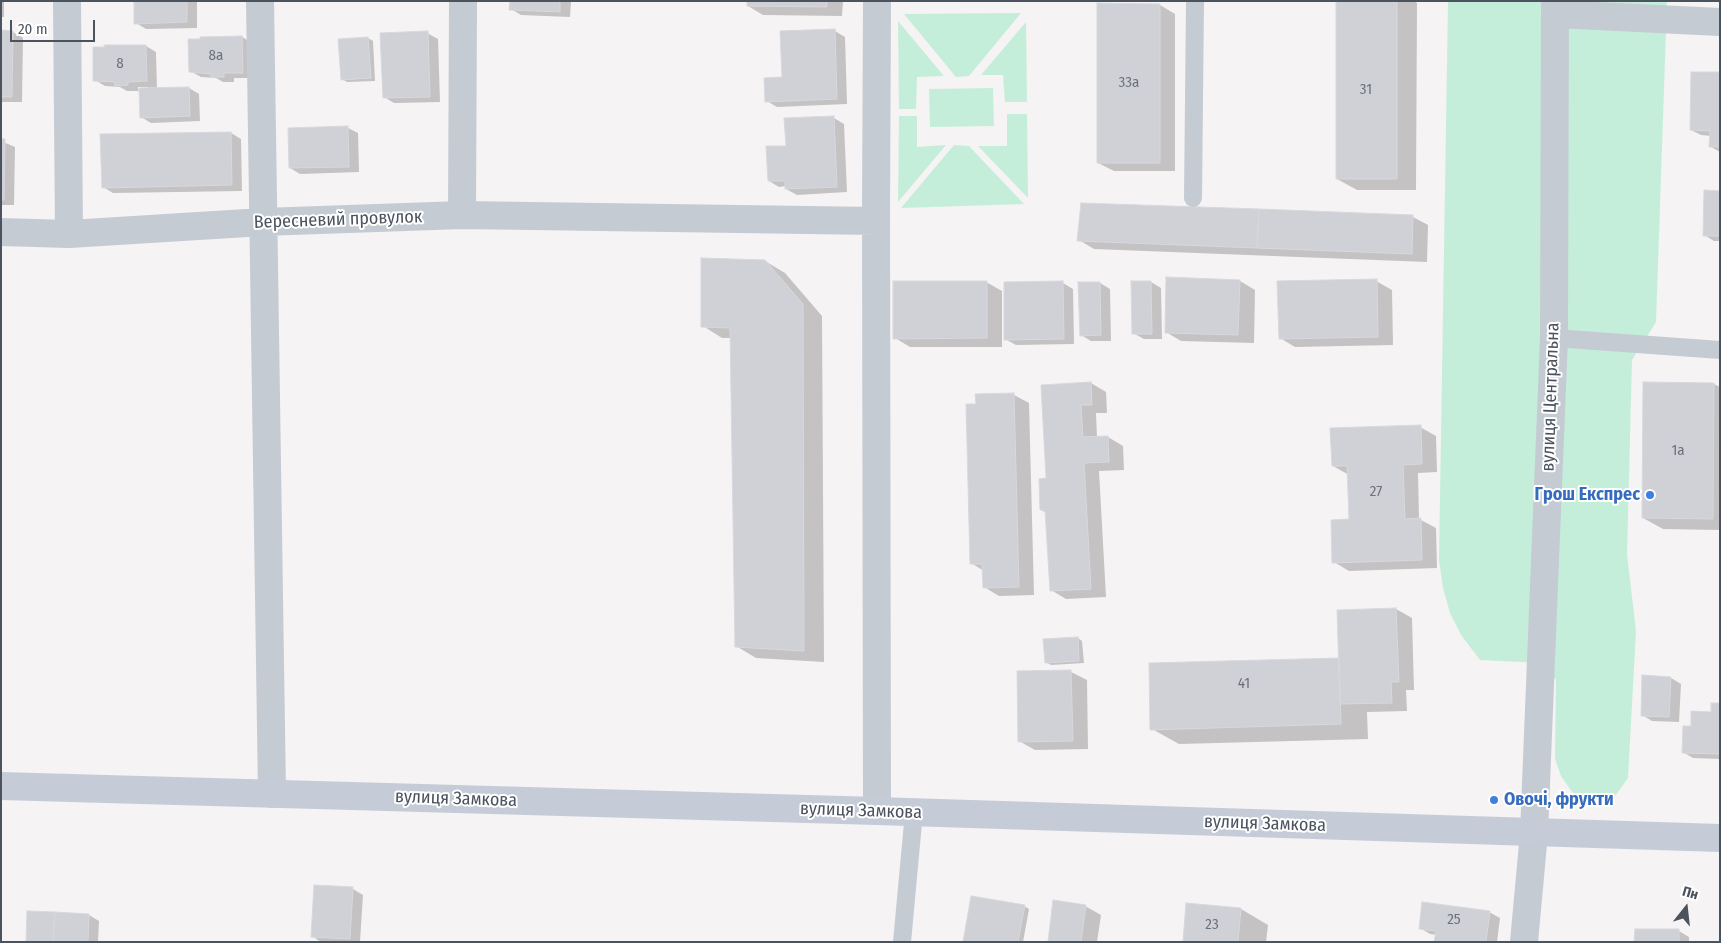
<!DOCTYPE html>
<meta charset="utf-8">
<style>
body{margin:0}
#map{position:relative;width:1721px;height:943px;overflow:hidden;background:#f5f3f3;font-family:"Fira Sans Condensed",sans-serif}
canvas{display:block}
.frame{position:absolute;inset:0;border:2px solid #4b535f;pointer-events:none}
.north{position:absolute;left:1661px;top:883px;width:50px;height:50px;-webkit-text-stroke:4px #fff;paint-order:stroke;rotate:16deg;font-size:14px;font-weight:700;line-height:20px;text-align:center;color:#4b535f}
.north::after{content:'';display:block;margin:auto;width:18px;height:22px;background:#4b535f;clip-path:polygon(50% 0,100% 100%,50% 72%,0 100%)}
.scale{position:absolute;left:10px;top:20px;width:85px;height:22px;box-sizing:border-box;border:2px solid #4b535f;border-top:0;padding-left:6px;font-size:15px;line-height:18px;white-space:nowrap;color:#4b535f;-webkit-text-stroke:4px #fff;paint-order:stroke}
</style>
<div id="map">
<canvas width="1721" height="943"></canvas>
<div class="frame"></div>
<div class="north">Пн</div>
<div class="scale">20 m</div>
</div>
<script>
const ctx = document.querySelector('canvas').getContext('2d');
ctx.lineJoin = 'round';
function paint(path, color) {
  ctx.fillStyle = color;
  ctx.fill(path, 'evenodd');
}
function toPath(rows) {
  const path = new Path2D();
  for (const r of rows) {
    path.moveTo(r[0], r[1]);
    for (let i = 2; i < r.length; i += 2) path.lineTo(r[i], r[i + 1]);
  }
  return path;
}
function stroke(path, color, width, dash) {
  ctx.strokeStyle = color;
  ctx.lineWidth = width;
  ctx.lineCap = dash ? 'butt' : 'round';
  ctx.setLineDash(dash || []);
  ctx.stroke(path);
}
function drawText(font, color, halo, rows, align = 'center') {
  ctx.font = font + ' "Fira Sans Condensed",sans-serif';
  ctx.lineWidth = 4;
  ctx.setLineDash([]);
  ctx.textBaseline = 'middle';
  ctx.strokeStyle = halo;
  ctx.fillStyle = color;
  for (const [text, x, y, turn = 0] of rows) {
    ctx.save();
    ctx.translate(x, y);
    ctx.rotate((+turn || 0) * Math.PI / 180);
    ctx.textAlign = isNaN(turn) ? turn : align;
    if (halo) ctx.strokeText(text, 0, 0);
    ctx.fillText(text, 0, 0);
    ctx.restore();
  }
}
paint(toPath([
 [1448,1,1667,1,1656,322,1632,360,1627,554,1636,631,1628,778,1607,807,1588,801,1572,792,1561,776,1555,759,1556,680,1541,663,1480,660,1461,635,1450,613,1443,588,1439,560],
 [1021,13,969,76,956,77,904,14],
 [898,21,944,76,917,77,916,109,899,109],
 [1026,22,1027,102,1005,102,1003,75,981,75],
 [993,88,994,126,930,127,929,89],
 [1007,114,1027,114,1028,198,978,146,1007,146],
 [899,116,917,116,917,147,946,145,898,202],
 [954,145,969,146,1024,204,901,208]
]), '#c5eeda');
paint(toPath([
 [1,1,4,1,4,17,1,17],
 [135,1,197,1,197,28,146,29,136,23],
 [511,1,571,1,570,17,521,15,511,9],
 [748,1,843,1,842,16,763,15,748,6],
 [1337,1,1414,1,1417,3,1416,190,1357,190,1337,179],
 [1160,5,1175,14,1175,171,1114,171,1098,163],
 [835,31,845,37,847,104,777,107,767,101,783,78],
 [1,32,13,32,23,38,22,102,1,102],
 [427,33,438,39,440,102,394,103,384,97],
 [242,37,252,43,253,78,234,78,234,82,223,82,216,78,201,77,190,71],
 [368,38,373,41,375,81,347,82,342,79,340,40],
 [146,46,156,52,157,89,189,88,199,94,200,121,151,123,141,117,140,91,127,91,120,87,105,86,95,80,106,47],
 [138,87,148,87,148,89,138,90],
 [1720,74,1720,152,1711,147,1711,136,1701,135,1691,130],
 [834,118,844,124,847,192,797,195,786,189,786,186,779,187,769,181],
 [348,128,358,133,359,172,300,174,290,168],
 [231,133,241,139,242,191,113,193,103,187],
 [1,141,15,147,14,205,1,205],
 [1720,192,1720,241,1714,241,1704,235],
 [1413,217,1428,225,1427,262,1094,249,1079,240],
 [765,261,785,273,822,316,824,662,756,658,736,646,731,338,722,338,703,326],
 [1168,278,1240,281,1255,290,1254,343,1181,341,1166,332],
 [1376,281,1392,290,1393,345,1295,347,1280,338],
 [986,282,1002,291,1002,347,910,347,895,338],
 [1151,282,1161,288,1162,339,1144,339,1133,333],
 [1063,283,1073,289,1074,344,1016,345,1005,339],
 [1100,283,1110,289,1111,341,1091,341,1081,335],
 [1091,383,1106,392,1107,413,1096,413,1097,438,1108,437,1123,446,1124,470,1099,471,1106,597,1066,599,1051,590,1047,513,1041,510,1047,480],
 [1714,384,1720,387,1720,530,1663,529,1643,518],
 [977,395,1014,395,1029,403,1034,595,999,596,984,587,984,571,971,563],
 [1420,427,1436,436,1437,472,1418,473,1419,519,1436,528,1437,568,1349,571,1334,562,1350,520,1349,475,1333,466],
 [1396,609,1412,618,1414,690,1406,690,1407,711,1367,712,1368,739,1179,744,1152,729,1340,660,1339,611],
 [1078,638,1082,641,1084,663,1051,665,1046,662],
 [1018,672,1071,672,1087,680,1088,749,1035,750,1019,741],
 [1671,678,1681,684,1679,722,1652,721,1642,715],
 [1720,704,1720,759,1693,758,1683,752,1692,727,1712,713],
 [353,889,363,895,360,942,321,942,312,936],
 [1024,906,1029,909,1023,942,965,942],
 [1085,906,1101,915,1097,942,1049,942],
 [1241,909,1268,925,1266,942,1184,942],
 [28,912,89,915,99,921,98,942,27,942],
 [1489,912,1500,918,1497,942,1436,942,1437,935,1430,934,1420,928],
 [1679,931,1689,937,1689,942,1636,942]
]), '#0003');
const building = toPath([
 [134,1,187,1,187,22,134,24,134,1],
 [510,1,560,1,560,12,509,10,510,1],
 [747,1,827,1,827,7,747,6,747,1],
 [1336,1,1397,1,1397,179,1336,179,1336,1],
 [1097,3,1160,4,1160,163,1097,163,1097,3],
 [835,29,837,99,765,102,764,78,782,77,780,31,835,29],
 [1,30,13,31,12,97,1,97,1,30],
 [428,31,430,97,383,98,380,33,428,31],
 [242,36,243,73,224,73,224,77,211,77,211,74,189,72,188,39,200,39,200,37,242,36],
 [368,37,371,78,341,80,338,39,368,37],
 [104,45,146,45,147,81,128,82,128,85,115,86,115,82,93,81,93,47,105,47,104,45],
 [1691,72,1720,72,1720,147,1709,147,1710,131,1690,130,1691,72],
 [189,87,190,116,140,118,139,88,189,87],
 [834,116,837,187,785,189,785,181,768,181,766,146,786,146,784,118,834,116],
 [348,126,349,167,289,168,288,128,348,126],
 [231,132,232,185,102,188,100,134,231,132],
 [1,139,5,139,4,200,1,200,1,139],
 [1720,188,1720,236,1703,236,1704,190,1720,191,1720,188],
 [1081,203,1259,209,1257,248,1077,241,1081,203],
 [1259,209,1413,215,1412,254,1257,248,1259,209],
 [701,258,765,260,803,304,804,651,735,647,730,328,701,327,701,258],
 [1166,277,1240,280,1238,335,1165,333,1166,277],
 [1377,279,1378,337,1279,339,1277,281,1377,279],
 [893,281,987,281,987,338,893,339,893,281],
 [1063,281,1064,339,1004,340,1004,282,1063,281],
 [1131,281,1151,281,1152,334,1132,334,1131,281],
 [1078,282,1100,282,1101,335,1080,336,1078,282],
 [1091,382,1092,405,1081,405,1083,437,1108,436,1109,462,1084,463,1091,589,1050,591,1045,510,1040,510,1039,479,1046,478,1041,385,1091,382],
 [1643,382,1714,383,1713,519,1642,518,1643,382],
 [1014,393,1019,587,983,588,982,564,970,564,966,404,976,404,975,394,1014,393],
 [1421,425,1422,464,1403,465,1405,519,1421,518,1422,560,1332,563,1331,520,1349,519,1347,466,1332,466,1330,428,1421,425],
 [1396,608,1399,682,1391,682,1392,703,1340,704,1337,610,1396,608],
 [1078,637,1079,661,1045,663,1043,639,1078,637],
 [1339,658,1341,724,1150,730,1149,663,1339,658],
 [1071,670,1073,741,1018,742,1017,671,1071,670],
 [1642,675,1671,677,1669,717,1641,716,1642,675],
 [1711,703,1720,703,1720,754,1682,753,1683,726,1691,726,1691,711,1711,712,1711,703],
 [314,885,353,887,350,939,311,937,314,885],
 [971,896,1025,905,1018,942,963,942,971,896],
 [1053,900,1086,905,1081,942,1048,942,1053,900],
 [1422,902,1490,911,1486,942,1434,942,1436,931,1419,929,1422,902],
 [1186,903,1241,908,1238,942,1183,942,1186,903],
 [27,911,55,912,53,942,26,942,27,911],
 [55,912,89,914,88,942,53,942,55,912],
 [1635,929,1679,929,1679,942,1634,942,1635,929]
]);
paint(building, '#d0d1d7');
stroke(building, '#d7d8dd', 1);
stroke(toPath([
 [1193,198,1195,1],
 [1554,338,1720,350],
 [902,942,914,812]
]), '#c5cbd3', 18);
stroke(toPath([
 [67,1,69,234],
 [260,1,272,794],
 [1555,14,1720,22],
 [462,215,876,221],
 [1,232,69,234,263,222,462,215,463,1],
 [877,811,876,212,877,1],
 [1524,942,1534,833,1554,338,1555,1]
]), '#c5cbd3', 28);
stroke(toPath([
 [1,786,877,811,1720,838]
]), '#c5ccd8', 28);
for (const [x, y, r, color] of [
 [1650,495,5,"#3f7fe0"],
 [1494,800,5,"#3f7fe0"]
]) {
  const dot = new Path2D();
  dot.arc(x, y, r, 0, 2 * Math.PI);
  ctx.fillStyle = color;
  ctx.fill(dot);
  stroke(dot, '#fff', 2);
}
drawText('15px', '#6c727d', null, [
 ["8а",216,56],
 ["8",120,64],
 ["33а",1129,83],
 ["31",1366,90],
 ["1а",1678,451],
 ["27",1376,492],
 ["41",1244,684],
 ["25",1454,920],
 ["23",1212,925]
]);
drawText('18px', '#4b535f', '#fff', [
 ["Вересневий провулок",338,220,-2],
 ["вулиця Центральна",1551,397,-88],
 ["вулиця Замкова",456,799,2],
 ["вулиця Замкова",861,811,2],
 ["вулиця Замкова",1265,824,2]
]);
drawText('bold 18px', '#366cbe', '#fff', [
 ["Грош Експрес",1640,495],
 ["Овочі, фрукти",1504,800,"left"]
], 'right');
</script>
